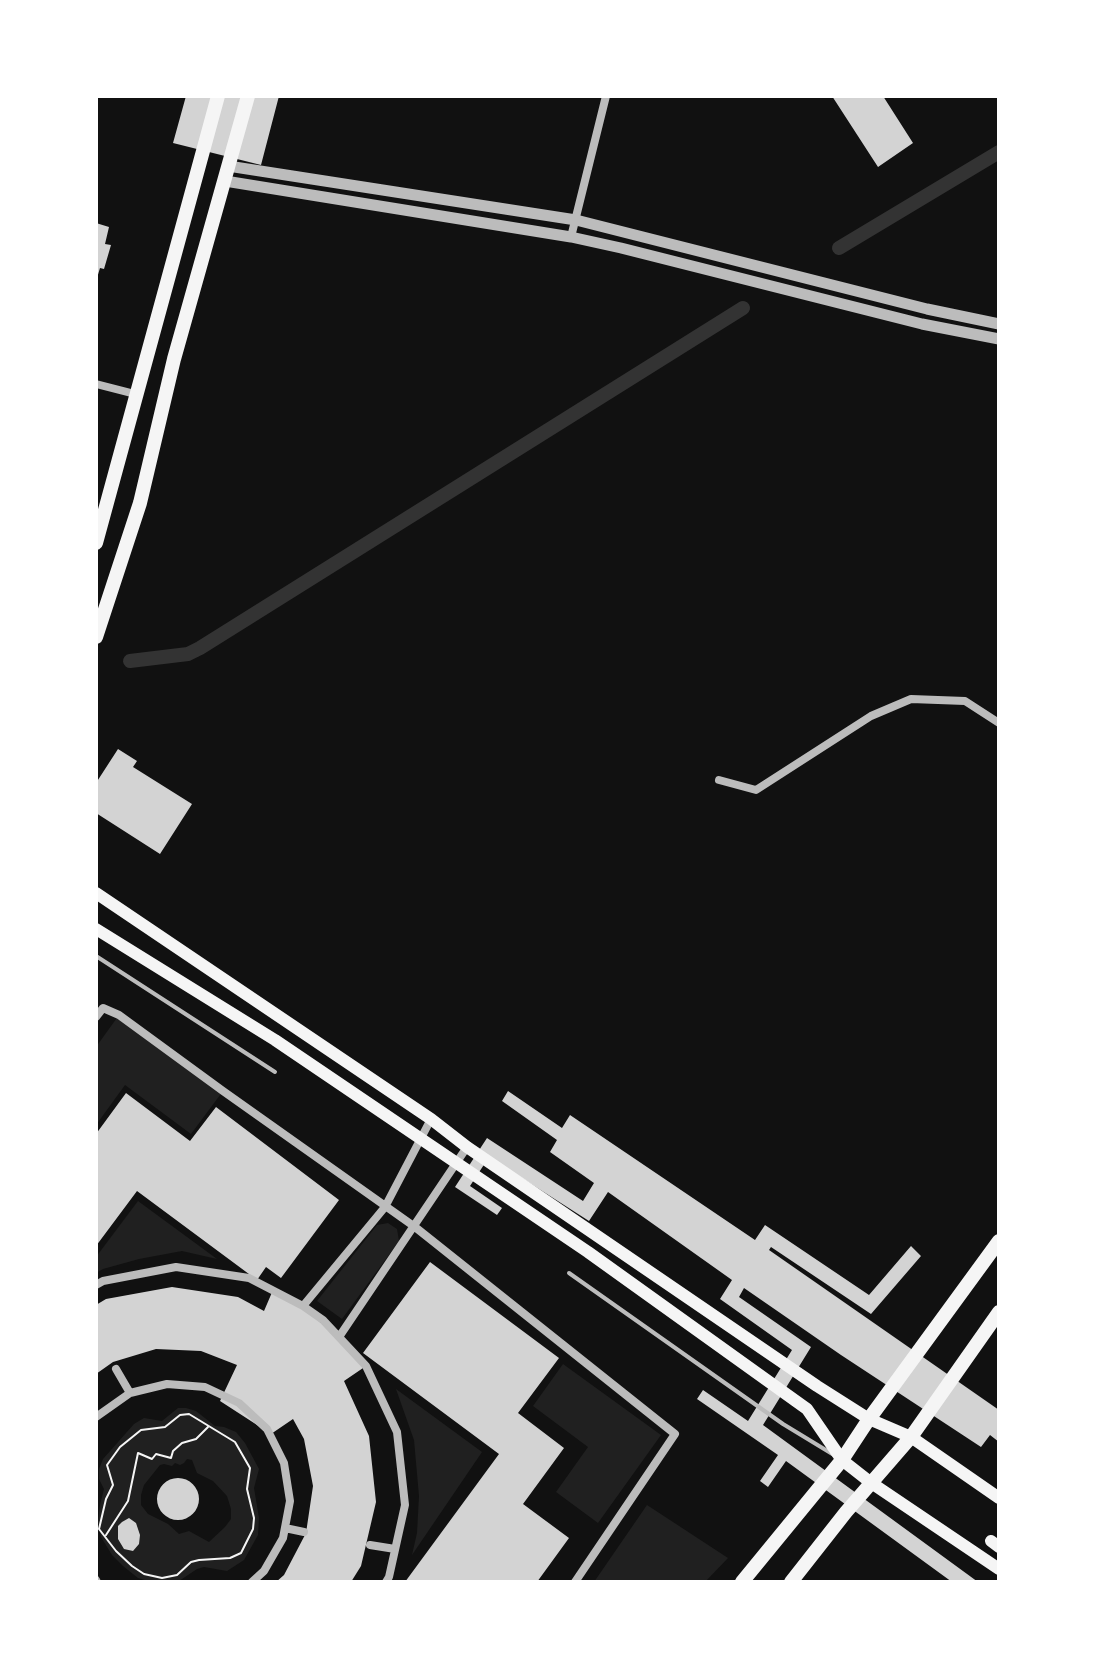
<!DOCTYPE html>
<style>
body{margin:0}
#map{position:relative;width:1095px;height:1678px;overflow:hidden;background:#111;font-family:"Crimson Pro",serif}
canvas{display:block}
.frame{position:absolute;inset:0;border:98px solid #fff;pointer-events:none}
</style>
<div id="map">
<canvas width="1095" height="1678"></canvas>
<div class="frame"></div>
</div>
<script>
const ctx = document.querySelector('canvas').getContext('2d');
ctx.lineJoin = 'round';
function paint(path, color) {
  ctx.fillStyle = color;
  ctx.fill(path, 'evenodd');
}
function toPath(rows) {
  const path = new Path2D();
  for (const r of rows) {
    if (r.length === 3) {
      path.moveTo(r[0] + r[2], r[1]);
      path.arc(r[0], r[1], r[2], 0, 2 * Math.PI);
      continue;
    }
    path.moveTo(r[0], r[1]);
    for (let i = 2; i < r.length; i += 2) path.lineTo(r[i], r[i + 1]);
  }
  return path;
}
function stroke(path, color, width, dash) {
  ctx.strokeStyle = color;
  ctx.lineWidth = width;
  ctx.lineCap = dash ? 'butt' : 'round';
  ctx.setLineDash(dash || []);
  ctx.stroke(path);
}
paint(toPath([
 [119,1015,223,1091,191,1134,125,1085,96,1125,96,1047],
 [138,1201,217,1259,182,1251,139,1259,103,1269,96,1273,96,1257],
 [388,1223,397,1229,399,1241,342,1319,317,1301,377,1225],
 [563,1364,661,1435,598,1523,556,1492,588,1447,533,1406],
 [396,1389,482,1452,412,1555,417,1533,419,1496,414,1440],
 [178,1408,186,1408,196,1411,215,1426,224,1427,236,1432,245,1443,259,1469,254,1488,259,1518,258,1535,244,1560,227,1571,204,1567,197,1569,179,1581,151,1582,138,1578,123,1566,112,1555,101,1537,98,1522,100,1505,104,1489,99,1479,99,1469,103,1459,134,1424,144,1418,162,1421],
 [187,1459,192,1460,197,1473,213,1481,227,1496,231,1509,231,1519,225,1527,209,1542,189,1531,179,1534,168,1524,148,1514,141,1505,141,1495,144,1485,160,1465,164,1464,172,1466,175,1463,180,1465,184,1463],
 [647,1505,728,1558,705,1582,594,1582]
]), '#202020');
stroke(toPath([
 [839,248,999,152],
 [130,661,188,654,200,648,743,308]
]), '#333', 14);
paint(toPath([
 [186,96,279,96,261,165,173,143],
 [832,96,883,96,913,143,878,167],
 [96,223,109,227,105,244,111,245,104,269,100,268,97,278],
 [118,749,137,761,133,767,192,804,160,854,96,813,96,783],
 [508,1091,562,1128,570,1115,755,1240,765,1225,869,1295,911,1246,921,1256,871,1314,771,1247,769,1250,999,1410,999,1442,990,1435,981,1447,841,1355,744,1288,739,1297,811,1347,763,1425,978,1582,952,1582,786,1461,768,1487,760,1481,778,1455,697,1399,703,1390,748,1421,792,1350,720,1299,732,1280,608,1192,589,1221,489,1157,470,1186,502,1208,497,1215,455,1187,487,1138,583,1201,594,1183,550,1152,557,1140,502,1101],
 [126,1093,190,1141,216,1107,339,1200,281,1278,266,1267,257,1280,137,1191,96,1246,96,1134],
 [430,1262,559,1358,518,1413,564,1448,523,1504,569,1538,537,1582,405,1582,499,1454,363,1353],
 [172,1287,238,1297,264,1311,273,1290,303,1306,366,1366,344,1381,369,1436,376,1502,361,1566,351,1582,276,1582,284,1575,306,1533,313,1486,304,1439,293,1419,271,1434,220,1401,237,1365,201,1351,156,1349,113,1362,96,1374,96,1305,106,1299],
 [178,1499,21],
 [129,1518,136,1523,140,1535,139,1544,133,1551,124,1549,118,1539,118,1526,122,1522]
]), '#d3d3d3');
stroke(toPath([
 [189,1414,235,1442,250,1468,247,1489,254,1518,253,1529,241,1553,230,1558,199,1560,191,1562,177,1575,162,1578,144,1574,132,1566,116,1551,99,1529,106,1499,113,1485,107,1465,120,1447,141,1430,165,1427,180,1415,189,1414],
 [106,1535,128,1501,138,1453,152,1459,156,1454,171,1458,173,1451,182,1443,196,1439,208,1427]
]), '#f5f5f5', 2);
stroke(toPath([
 [96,956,275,1072],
 [569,1273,783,1424,834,1455]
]), '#bcbcbc', 4);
stroke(toPath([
 [571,237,606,96],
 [96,384,135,394],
 [719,780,756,790,871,716,911,699,965,701,999,723],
 [96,1017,103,1008,119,1015,223,1091,415,1227,675,1434,575,1582],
 [96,1285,103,1281,176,1267,249,1278,303,1306,323,1320,366,1366,397,1432,405,1505,389,1577,386,1582],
 [303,1306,385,1207,431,1119],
 [339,1337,467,1147],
 [116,1369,130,1393],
 [96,1417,130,1393,167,1384,205,1387,239,1403,267,1429,284,1463,290,1501,283,1538,264,1571,252,1582],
 [285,1528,304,1532],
 [370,1545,395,1549],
 [96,1580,97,1582]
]), '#bcbcbc', 8);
stroke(toPath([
 [228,166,576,220,927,309,999,324],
 [225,181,571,237,621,248,922,324,999,339]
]), '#bcbcbc', 11);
stroke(toPath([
 [96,893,431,1119,467,1147,817,1386,869,1419,911,1437,999,1498],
 [96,929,275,1040,588,1252,807,1409,842,1460,870,1482,999,1569],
 [991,1541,999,1547]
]), '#f5f5f5', 12);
stroke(toPath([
 [96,543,218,96],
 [96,637,140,503,174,359,248,96],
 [742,1582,842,1460,869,1419,999,1241],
 [791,1582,846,1512,911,1437,999,1312]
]), '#f5f5f5', 14);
</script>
